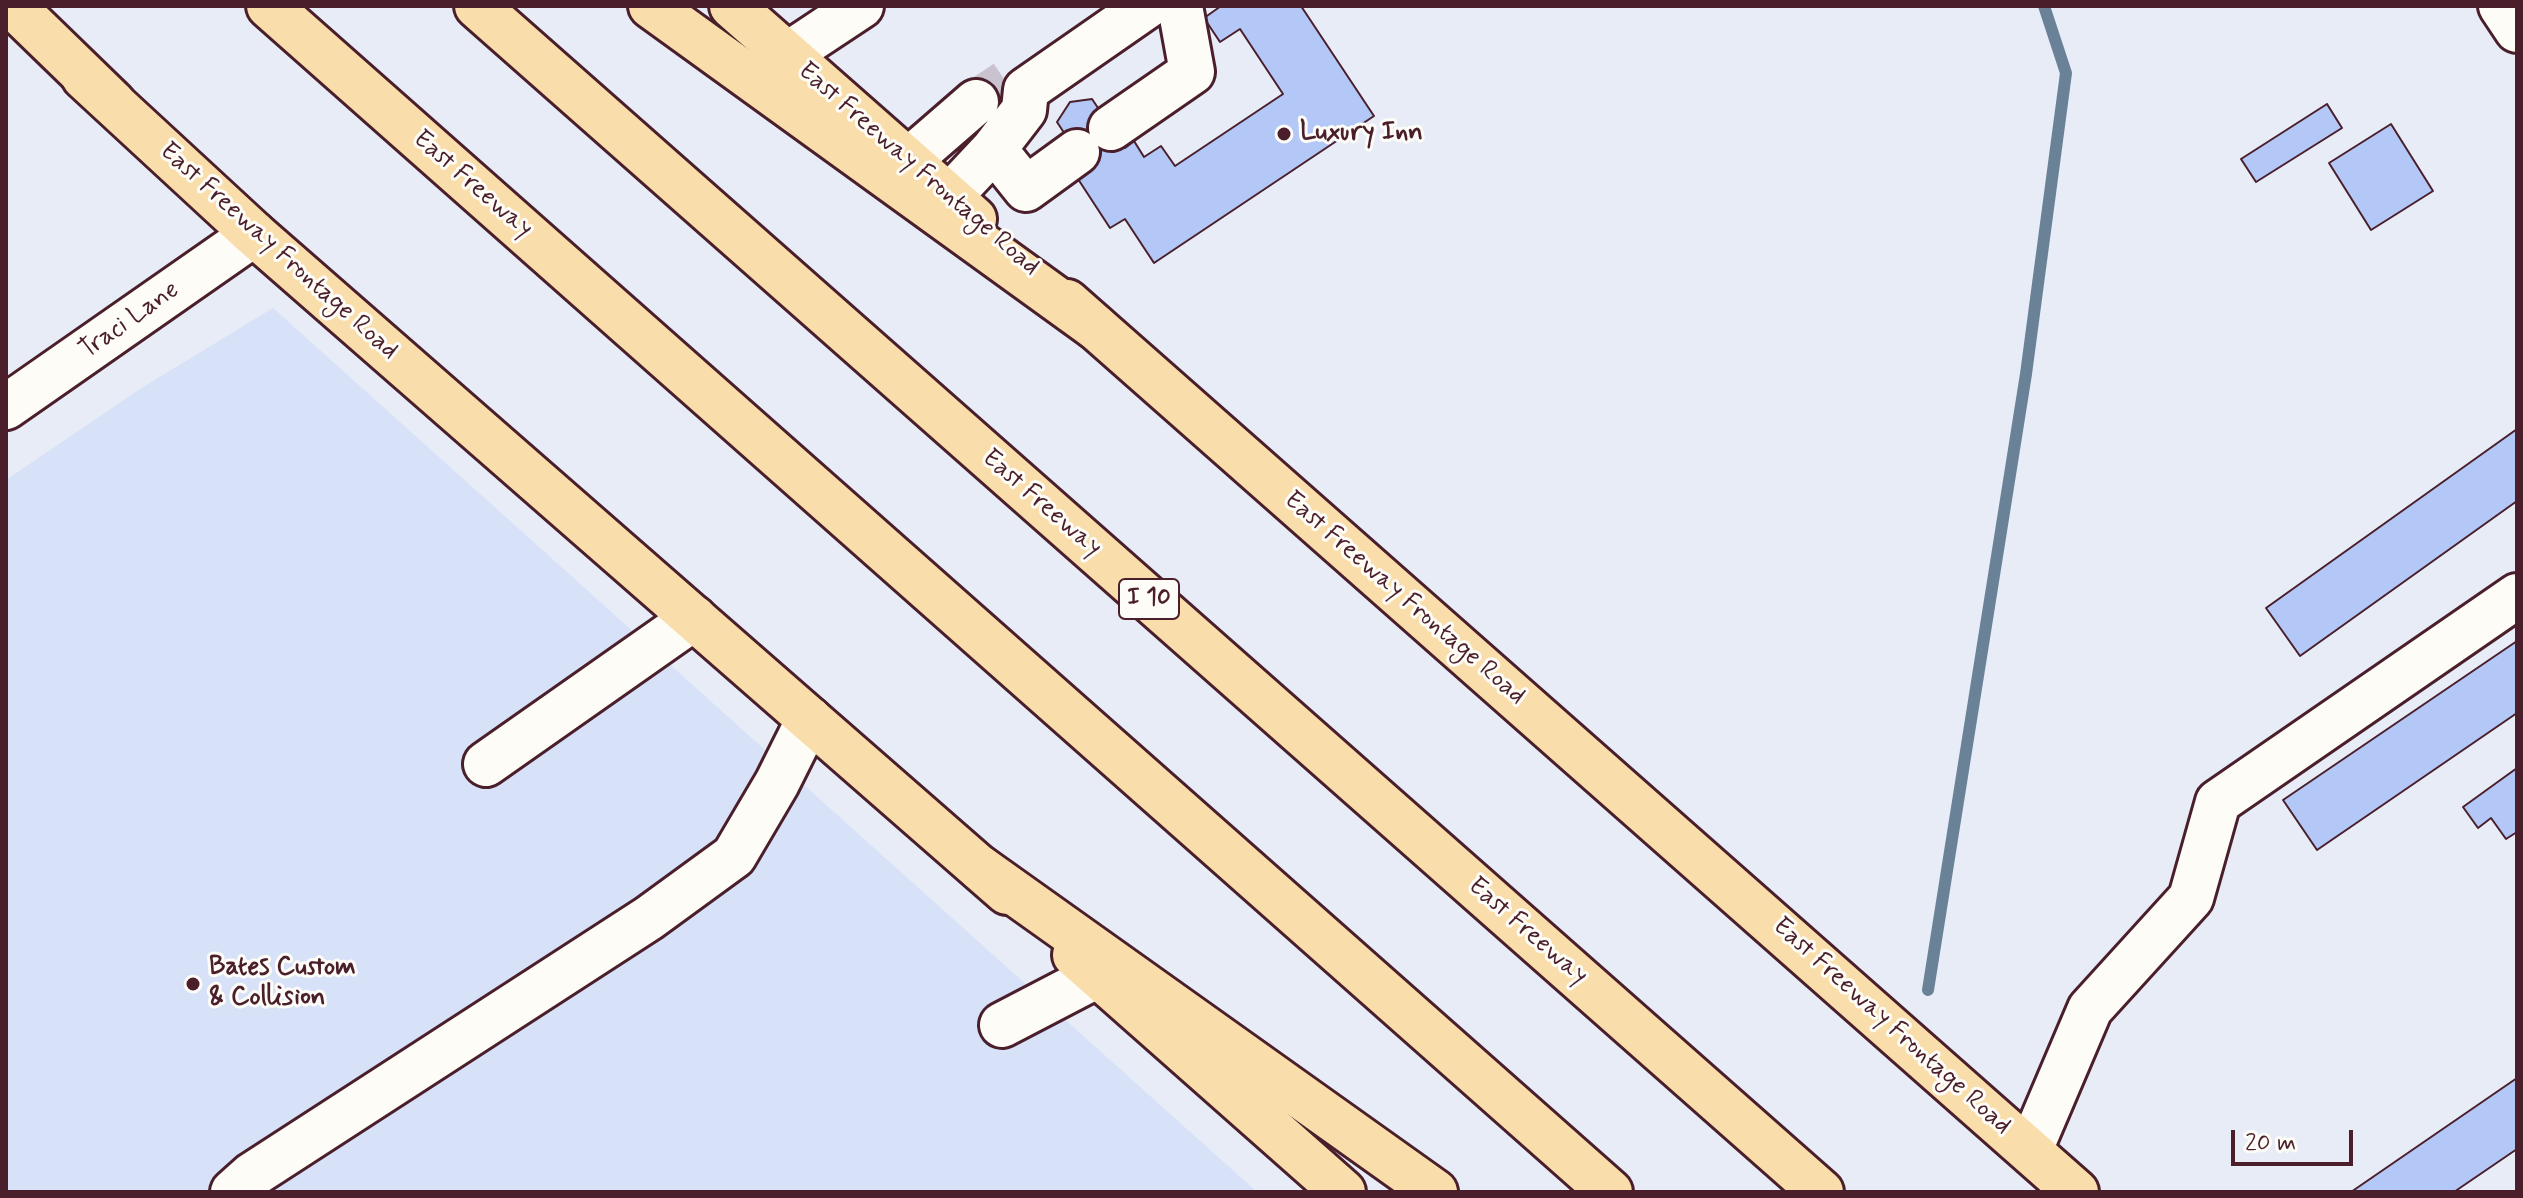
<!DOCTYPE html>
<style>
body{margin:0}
#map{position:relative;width:2523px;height:1198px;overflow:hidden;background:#e7ecf7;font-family:Mynerve,sans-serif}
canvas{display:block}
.frame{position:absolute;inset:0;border:8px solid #4a1f2b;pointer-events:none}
.scale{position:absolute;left:2231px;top:1130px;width:122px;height:36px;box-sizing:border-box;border:4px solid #4a1f2b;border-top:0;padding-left:10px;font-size:24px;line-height:28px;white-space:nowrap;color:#4a1f2b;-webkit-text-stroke:6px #fdfcf7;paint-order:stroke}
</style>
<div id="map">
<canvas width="2523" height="1198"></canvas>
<div class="frame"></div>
<div class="scale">20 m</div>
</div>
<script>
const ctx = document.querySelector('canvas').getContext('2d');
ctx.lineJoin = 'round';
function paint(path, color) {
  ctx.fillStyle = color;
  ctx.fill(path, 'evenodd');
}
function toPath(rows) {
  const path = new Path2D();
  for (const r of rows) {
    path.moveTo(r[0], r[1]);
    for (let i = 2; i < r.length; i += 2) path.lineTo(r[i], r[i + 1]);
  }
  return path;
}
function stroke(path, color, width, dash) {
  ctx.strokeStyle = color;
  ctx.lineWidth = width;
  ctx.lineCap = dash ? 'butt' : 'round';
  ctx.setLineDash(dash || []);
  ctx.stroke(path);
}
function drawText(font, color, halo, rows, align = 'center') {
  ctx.font = font + ' Mynerve,sans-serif';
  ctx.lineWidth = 6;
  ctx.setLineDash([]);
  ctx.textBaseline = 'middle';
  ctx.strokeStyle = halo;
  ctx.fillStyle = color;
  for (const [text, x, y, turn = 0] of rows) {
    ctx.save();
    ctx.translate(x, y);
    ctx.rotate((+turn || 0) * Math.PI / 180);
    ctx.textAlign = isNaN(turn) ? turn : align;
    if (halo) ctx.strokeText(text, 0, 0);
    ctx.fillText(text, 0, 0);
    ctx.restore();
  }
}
paint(toPath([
 [273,308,1257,1192,6,1192,6,480,140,389]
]), '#d7e1f7');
stroke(toPath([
 [1928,990,2026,374,2066,73,2044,6]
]), '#6a8298', 12);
const building = toPath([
 [1221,6,1301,6,1374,116,1154,263,1125,219,1110,228,1078,179,1089,171,1057,122,1070,102,1092,99,1125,148,1134,141,1144,157,1161,146,1175,166,1283,94,1240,29,1220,42,1204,18,1221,6],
 [2327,104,2342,128,2256,182,2241,159,2327,104],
 [2391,124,2433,191,2371,230,2329,163,2391,124],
 [2517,429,2517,501,2300,656,2266,608,2517,429],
 [2517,641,2517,713,2317,850,2283,800,2517,641],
 [2517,768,2517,832,2506,839,2491,818,2478,828,2463,807,2517,768],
 [2517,1078,2517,1149,2454,1192,2351,1192,2517,1078]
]);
paint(building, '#b3c8f7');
stroke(building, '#4a1f2b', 2);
stroke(toPath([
 [976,102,1006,82]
]), '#c8c3ce', 44, [44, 22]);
const minor = toPath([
 [2501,6,2517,30],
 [787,55,861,6],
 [1111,128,1192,72,1180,6],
 [994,149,1024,110,1026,90,1147,6],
 [908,161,976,102],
 [949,197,994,149,1026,189,1077,152],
 [6,407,254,234],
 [486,764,694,618],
 [1002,1025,1098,975],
 [2030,1150,2090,1009,2191,898,2218,802,2517,596],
 [233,1192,252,1175,649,918,734,856,777,783,809,719]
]);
const major = toPath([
 [732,6,974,219],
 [84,77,254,234,1007,892],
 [1067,302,2076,1192],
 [1075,955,1343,1192]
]);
const highway = toPath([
 [13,6,113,103],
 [269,6,1610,1192],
 [477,6,1821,1192],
 [651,6,1095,327],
 [980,868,1435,1192]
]);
stroke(minor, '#4a1f2b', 50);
stroke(major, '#4a1f2b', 50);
stroke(highway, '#4a1f2b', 50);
stroke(minor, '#fdfcf7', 44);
stroke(major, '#f9deab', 44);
stroke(highway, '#f9deab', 44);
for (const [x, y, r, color] of [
 [1284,134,8,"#4a1f2b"],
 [193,984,8,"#4a1f2b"]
]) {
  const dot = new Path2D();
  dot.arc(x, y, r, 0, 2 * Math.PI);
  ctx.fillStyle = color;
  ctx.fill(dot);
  stroke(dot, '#fdfcf7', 3);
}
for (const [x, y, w] of [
 [1149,599,60]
]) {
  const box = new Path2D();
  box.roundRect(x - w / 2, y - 20, w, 40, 6);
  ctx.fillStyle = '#fdfcf7';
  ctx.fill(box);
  stroke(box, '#4a1f2b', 2);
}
drawText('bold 24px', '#4a1f2b', null, [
 ["I 10",1149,599]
]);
drawText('bold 26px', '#4a1f2b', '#fdfcf7', [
 ["Luxury Inn",1300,134],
 ["Bates Custom",209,969],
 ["& Collision",209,999]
], 'left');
drawText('26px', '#4a1f2b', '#fdfcf7', [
 ["East Freeway Frontage Road",918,170,41],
 ["East Freeway",472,185,41],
 ["East Freeway Frontage Road",278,252,42],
 ["Traci Lane",130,321,-35],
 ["East Freeway",1041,504,41],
 ["East Freeway Frontage Road",1404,599,41],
 ["East Freeway",1527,932,41],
 ["East Freeway Frontage Road",1891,1027,42]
]);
</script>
